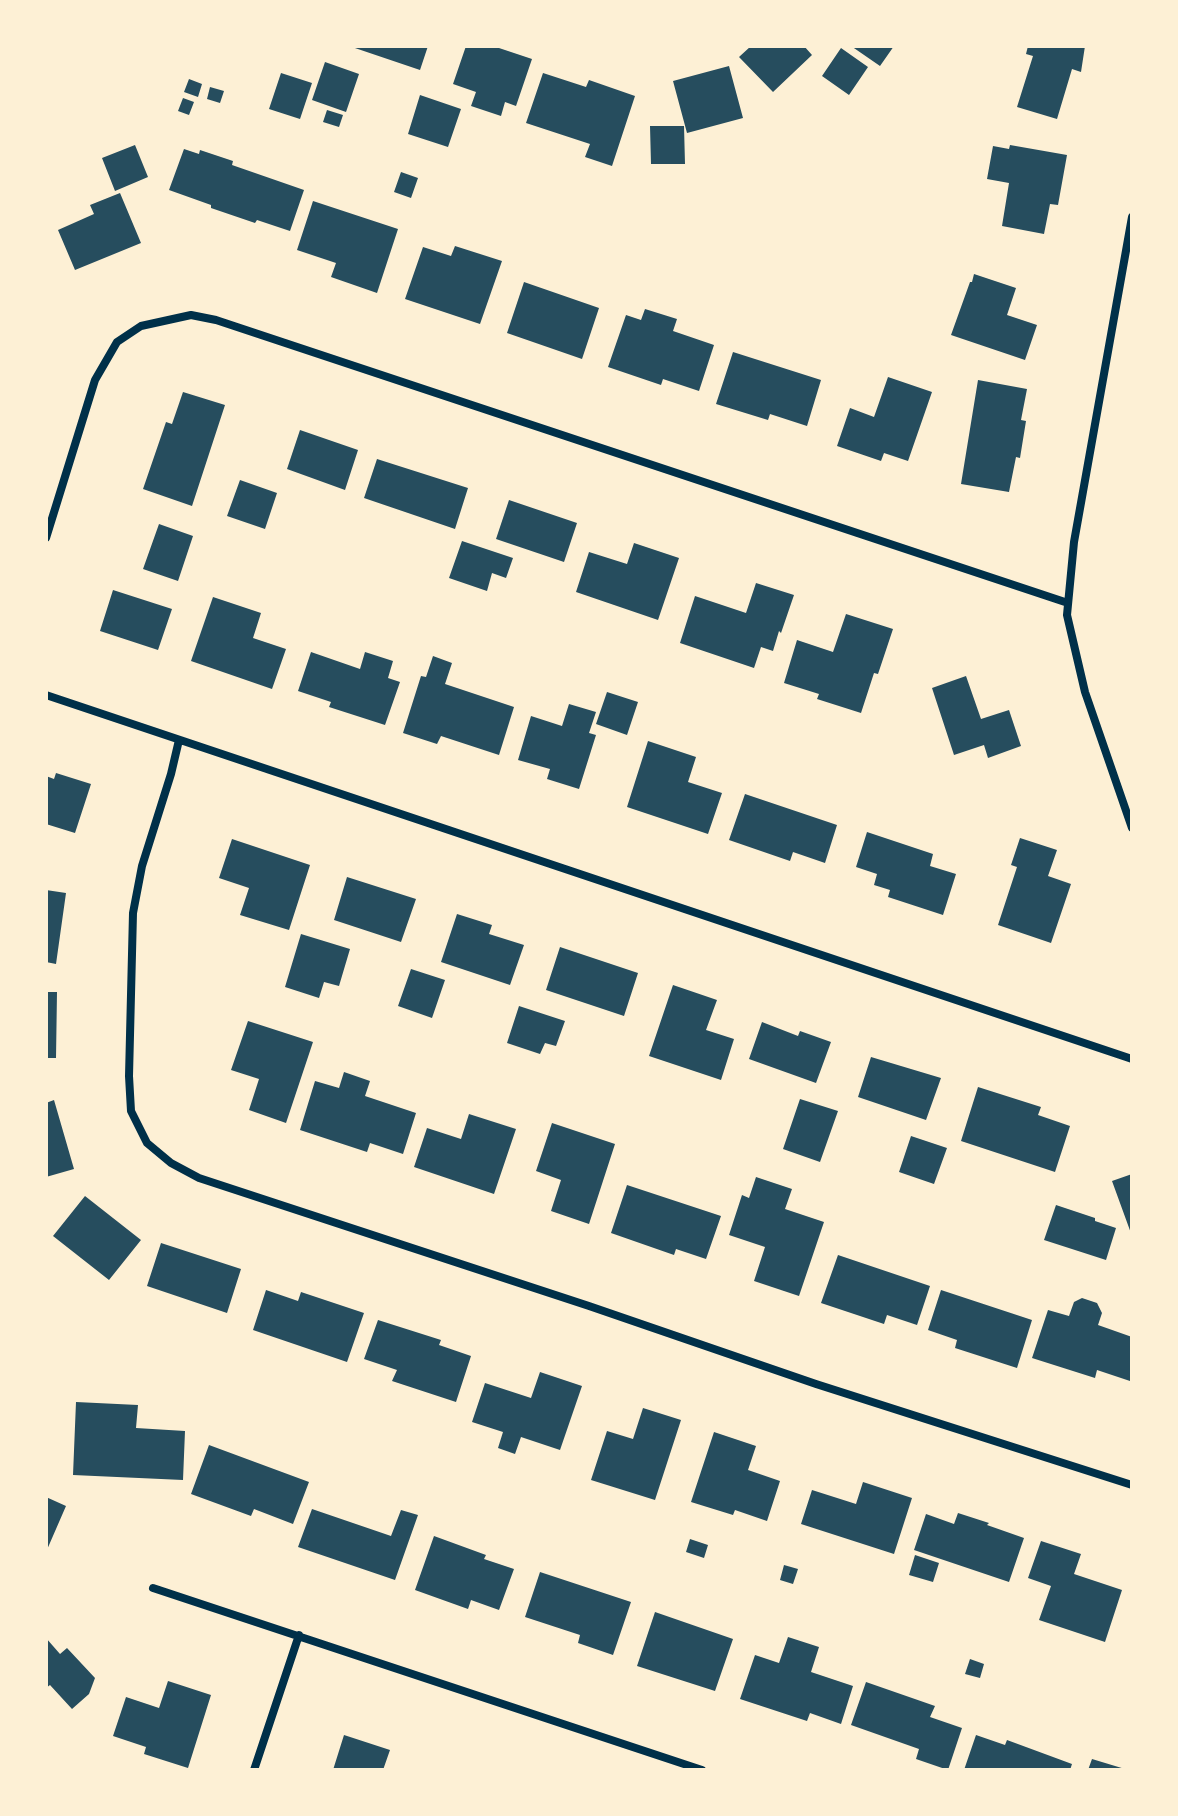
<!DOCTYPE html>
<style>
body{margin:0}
#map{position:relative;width:1178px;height:1816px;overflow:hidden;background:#fdf0d5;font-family:Raleway,sans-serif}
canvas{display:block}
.frame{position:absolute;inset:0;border:48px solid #fdf0d5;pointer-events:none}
</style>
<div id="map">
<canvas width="1178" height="1816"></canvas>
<div class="frame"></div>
</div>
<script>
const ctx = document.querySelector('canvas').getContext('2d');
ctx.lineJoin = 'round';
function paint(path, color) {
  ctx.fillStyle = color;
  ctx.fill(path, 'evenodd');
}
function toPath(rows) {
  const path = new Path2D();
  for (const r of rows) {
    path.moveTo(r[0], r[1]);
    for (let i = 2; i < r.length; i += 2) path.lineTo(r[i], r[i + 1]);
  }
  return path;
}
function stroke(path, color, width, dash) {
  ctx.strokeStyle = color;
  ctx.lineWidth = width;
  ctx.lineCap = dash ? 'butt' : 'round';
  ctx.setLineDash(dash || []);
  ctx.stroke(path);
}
paint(toPath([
 [349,46,428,46,420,70],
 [466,46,493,46,532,59,516,106,505,102,501,116,471,106,476,92,453,84],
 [751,46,804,46,812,55,773,92,739,57],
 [851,46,894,46,880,66],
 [1028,46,1085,46,1081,72,1072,69,1057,119,1017,107,1033,56,1026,54],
 [841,48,868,67,849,95,822,76],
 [325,62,359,74,346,112,312,100],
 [729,66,743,118,687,133,673,81],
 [281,73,312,83,300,119,269,109],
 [543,73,586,87,589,80,635,96,612,166,585,157,590,144,526,123],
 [189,79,202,84,198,97,184,92],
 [210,87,224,91,220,103,207,99],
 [420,95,461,109,448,147,408,134],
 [183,98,194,102,189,115,178,111],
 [327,110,343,115,339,127,323,122],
 [650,126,684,126,685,164,651,164],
 [135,145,148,177,115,191,102,158],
 [1010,145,1067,155,1058,205,1050,204,1044,234,1002,226,1009,183,987,179,993,146,1009,149],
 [184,149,199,154,200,150,233,161,232,165,304,190,290,231,257,220,255,223,211,208,211,205,169,190],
 [401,172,418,178,411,198,394,192],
 [120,193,141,243,75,270,58,230,94,214,90,205],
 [313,201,398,229,377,293,331,277,336,263,297,250],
 [455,246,502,261,480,324,405,299,423,247,451,256],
 [974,274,1016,288,1007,315,1037,325,1025,360,951,335,970,282,972,282],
 [524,282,599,308,582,359,507,333],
 [645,309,677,319,673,331,714,345,699,391,663,379,661,385,608,367,626,315,641,320],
 [733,352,821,380,807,426,770,414,768,420,716,404],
 [888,377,932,392,908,461,884,453,881,461,837,446,850,408,874,417],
 [978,380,1027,389,1021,420,1026,421,1020,458,1016,457,1009,492,961,484],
 [183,392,225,405,192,506,143,489,166,422,172,424],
 [300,430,358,450,345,490,287,469],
 [377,459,468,488,455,529,364,498],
 [240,480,277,493,265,529,227,516],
 [509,500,577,523,564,562,496,539],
 [159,524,193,536,178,581,143,569],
 [462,541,513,558,506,578,492,573,487,591,449,578],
 [634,543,679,558,658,620,576,592,589,552,627,564],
 [756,583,794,595,781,633,779,631,773,651,761,647,754,668,680,643,695,596,746,613],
 [113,590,172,609,158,650,100,631],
 [213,597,261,613,253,638,286,649,272,689,191,661],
 [846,614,893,629,878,674,874,673,861,713,817,699,819,694,784,683,797,640,833,652],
 [311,652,360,669,365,652,393,661,388,678,400,682,385,725,329,707,331,702,298,691],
 [433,656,452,663,445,684,514,707,499,755,441,736,437,744,403,733,421,676,426,677],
 [966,676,981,719,1009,710,1021,746,988,758,984,745,954,755,932,688],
 [607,692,638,702,627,735,596,724],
 [569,704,596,712,589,733,596,735,579,789,547,779,550,769,518,760,531,716,562,726],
 [648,741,696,757,688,782,722,793,708,834,627,807],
 [56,773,91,784,75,833,46,824,46,776,54,779],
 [745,794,837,825,825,863,793,852,790,861,729,840],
 [867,832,933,854,930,866,956,874,943,915,888,897,890,890,874,885,877,874,856,867],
 [1020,838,1057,850,1048,876,1071,884,1051,943,998,925,1017,867,1011,865],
 [232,839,310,865,289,930,240,915,249,888,219,878],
 [347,877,416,899,401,942,334,920],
 [46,890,66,893,56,964,46,962],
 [457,914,492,925,489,934,524,945,510,985,441,962],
 [301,934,350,949,339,986,324,982,319,998,285,987],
 [560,947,638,973,624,1016,546,990],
 [411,969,445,980,432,1018,398,1006],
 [673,985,717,1000,706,1030,734,1039,721,1080,649,1056],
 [46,992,57,992,56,1058,46,1058],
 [519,1006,565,1021,556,1046,545,1043,540,1054,507,1043],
 [248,1021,313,1042,286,1123,249,1110,259,1079,231,1070],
 [762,1022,798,1036,800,1031,831,1042,816,1083,749,1059],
 [871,1057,941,1078,926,1120,858,1097],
 [344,1072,370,1081,365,1096,416,1113,403,1154,370,1143,367,1152,300,1130,315,1081,339,1088],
 [978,1087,1041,1107,1038,1115,1070,1126,1055,1172,961,1141],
 [800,1099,838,1111,820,1162,783,1149],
 [54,1100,74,1169,46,1177,46,1103],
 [469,1114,516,1129,494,1194,414,1167,427,1128,461,1139],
 [552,1123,615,1144,589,1224,551,1211,561,1180,536,1171],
 [911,1136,947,1148,934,1184,899,1172],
 [1132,1174,1132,1236,1112,1181],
 [756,1177,792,1189,785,1209,824,1222,799,1296,754,1281,765,1247,729,1235,742,1195,749,1198],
 [627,1185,721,1216,706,1259,676,1249,674,1255,611,1233],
 [85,1196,141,1240,109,1280,53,1236],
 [1056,1205,1095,1218,1095,1221,1116,1228,1106,1260,1044,1240],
 [161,1243,241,1269,227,1313,147,1286],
 [838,1255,930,1286,917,1325,887,1315,884,1324,821,1303],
 [266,1290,298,1301,301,1292,364,1313,347,1362,253,1330],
 [941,1290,1032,1320,1017,1368,955,1348,957,1340,928,1330],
 [1082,1298,1097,1303,1102,1313,1098,1325,1132,1337,1132,1376,1130,1381,1097,1370,1095,1378,1032,1358,1048,1310,1069,1316,1074,1302],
 [378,1320,441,1340,439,1345,471,1356,456,1402,392,1381,397,1370,364,1359],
 [540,1372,582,1386,560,1450,521,1437,515,1454,498,1448,503,1432,472,1422,485,1383,531,1398],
 [76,1402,138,1405,136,1428,185,1431,183,1480,73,1475],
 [643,1408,681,1420,655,1500,591,1480,607,1431,633,1439],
 [714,1432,756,1446,748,1470,780,1481,767,1521,735,1510,733,1515,691,1502],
 [209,1445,309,1482,293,1524,254,1509,251,1516,191,1494],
 [863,1482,912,1498,894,1554,801,1524,812,1490,856,1504],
 [46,1497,66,1506,46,1552],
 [312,1509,391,1536,401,1510,418,1515,395,1580,298,1547],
 [958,1513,989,1523,987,1525,1024,1538,1009,1582,914,1550,926,1514,954,1524],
 [434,1536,486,1555,484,1559,514,1569,499,1610,471,1600,468,1609,415,1590],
 [690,1539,708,1545,704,1558,686,1552],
 [1041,1541,1081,1554,1074,1574,1122,1590,1105,1642,1039,1620,1051,1586,1028,1578],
 [915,1555,939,1563,933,1582,909,1575],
 [784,1565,798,1569,793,1584,780,1580],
 [540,1572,631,1602,613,1655,578,1643,580,1635,525,1617],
 [655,1612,733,1639,715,1691,637,1666],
 [788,1637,819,1647,811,1672,853,1686,841,1724,810,1713,807,1721,740,1699,755,1655,779,1663],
 [46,1638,60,1654,67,1648,95,1678,89,1694,72,1709,50,1685,46,1688],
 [970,1659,984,1664,980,1678,965,1674],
 [168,1681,211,1695,188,1768,144,1754,146,1747,113,1736,126,1697,159,1708],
 [866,1682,935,1706,930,1717,962,1728,948,1770,916,1759,919,1749,851,1725],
 [344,1735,390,1750,383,1770,333,1770],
 [976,1735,1005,1745,1007,1740,1072,1764,1070,1770,964,1770],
 [1092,1759,1125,1769,1125,1770,1088,1770]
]), '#264d5e');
stroke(toPath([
 [1132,217,1074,542,1067,615,1085,692,1132,828],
 [46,538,95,380,117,342,141,326,191,315,216,320,1068,603],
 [46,695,1132,1059],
 [179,740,171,774,142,866,133,913,129,1076,131,1111,147,1143,171,1163,199,1178,589,1306,816,1384,1132,1485],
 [153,1588,702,1770],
 [254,1770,299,1635]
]), '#003049', 8);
</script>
